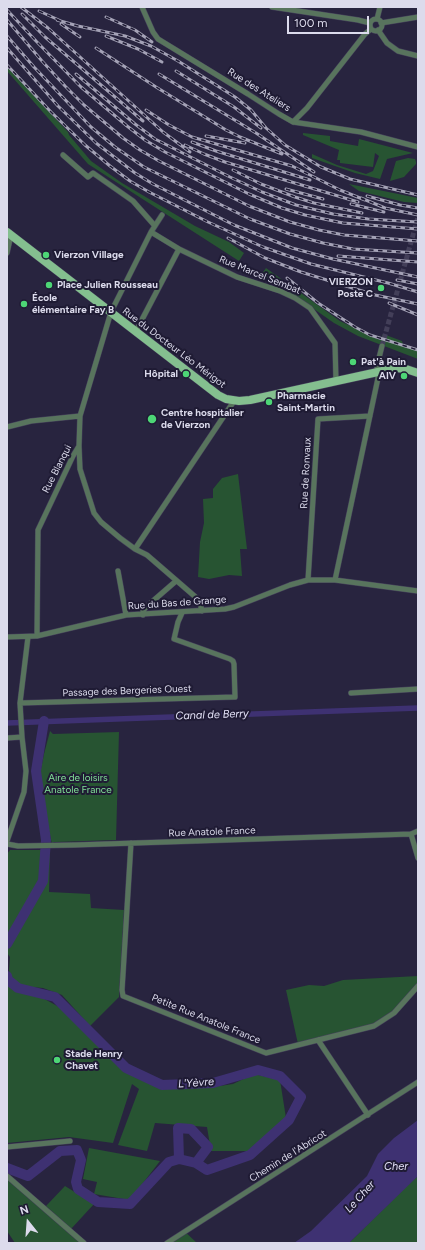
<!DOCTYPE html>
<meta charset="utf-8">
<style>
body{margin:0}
#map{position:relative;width:425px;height:1250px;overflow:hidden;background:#28243f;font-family:Figtree,sans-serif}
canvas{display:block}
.frame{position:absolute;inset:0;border:8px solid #dcdbec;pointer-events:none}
.north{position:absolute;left:8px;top:1202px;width:40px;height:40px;-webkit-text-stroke:3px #1f1b34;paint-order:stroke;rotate:343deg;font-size:11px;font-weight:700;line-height:16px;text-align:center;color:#dcdbec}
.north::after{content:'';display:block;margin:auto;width:14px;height:18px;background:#dcdbec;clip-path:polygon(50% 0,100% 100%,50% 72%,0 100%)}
.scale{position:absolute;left:287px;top:16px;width:82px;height:18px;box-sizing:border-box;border:2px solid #dcdbec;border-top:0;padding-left:5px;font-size:12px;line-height:14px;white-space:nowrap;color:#dcdbec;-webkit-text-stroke:3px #1f1b34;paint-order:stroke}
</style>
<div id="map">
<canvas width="425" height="1250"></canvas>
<div class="frame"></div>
<div class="north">N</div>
<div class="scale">100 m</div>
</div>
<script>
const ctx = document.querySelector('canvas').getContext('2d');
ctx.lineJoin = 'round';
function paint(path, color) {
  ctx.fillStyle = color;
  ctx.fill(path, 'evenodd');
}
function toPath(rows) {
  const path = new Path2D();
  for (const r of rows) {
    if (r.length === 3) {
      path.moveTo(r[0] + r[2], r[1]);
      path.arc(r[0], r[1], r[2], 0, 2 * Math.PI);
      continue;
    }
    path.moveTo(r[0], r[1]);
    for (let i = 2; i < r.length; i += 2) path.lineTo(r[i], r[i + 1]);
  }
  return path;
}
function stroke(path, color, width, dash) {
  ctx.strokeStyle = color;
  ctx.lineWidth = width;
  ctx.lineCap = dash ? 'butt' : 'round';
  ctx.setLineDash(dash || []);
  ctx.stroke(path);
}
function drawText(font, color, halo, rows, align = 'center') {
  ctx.font = font + ' Figtree,sans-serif';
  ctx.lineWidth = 4;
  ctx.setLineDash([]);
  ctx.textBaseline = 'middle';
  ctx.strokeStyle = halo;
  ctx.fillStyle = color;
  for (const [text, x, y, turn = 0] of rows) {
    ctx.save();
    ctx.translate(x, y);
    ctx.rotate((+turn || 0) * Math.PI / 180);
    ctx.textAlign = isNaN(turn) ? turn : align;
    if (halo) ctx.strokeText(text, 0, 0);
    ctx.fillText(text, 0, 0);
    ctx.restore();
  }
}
paint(toPath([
 [7,67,68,132,69,135,91,161,122,183,195,226,229,242,244,253,239,261,88,164,7,71],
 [303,133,330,136,330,141,358,146,359,139,413,153,387,159,380,179,355,173,312,158,312,154,337,165,366,174,373,171,379,156,375,153,373,167,340,163,340,160,337,160,339,150,303,135],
 [408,158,415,159,416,162,416,164,404,177,390,181,396,161],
 [349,184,418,198,418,203,404,202,359,191],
 [266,268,340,321,380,340,383,334,402,341,403,345,418,350,418,359,358,336,334,323,314,309,261,275],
 [238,474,247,549,240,549,242,576,229,575,209,579,198,577,200,542,204,523,203,499,213,498,213,489,222,478],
 [50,731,53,734,119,732,116,840,54,842,52,844,38,784,44,754],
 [10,850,50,850,49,892,90,894,91,908,124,910,119,997,90,1026,62,995,43,988,20,986,14,982,9,971,10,957,7,953,7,854],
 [418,976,418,984,394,1012,373,1025,298,1044,286,990,309,985,324,986,343,980],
 [7,979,16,989,41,997,59,1007,126,1071,153,1085,170,1089,213,1087,233,1084,254,1074,280,1080,286,1118,252,1151,211,1151,207,1127,155,1123,147,1151,118,1145,139,1089,132,1084,113,1143,69,1137,7,1143],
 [89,1148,160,1161,130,1200,94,1194,97,1182,83,1179],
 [7,1174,85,1243,15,1243,7,1231],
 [418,1176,418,1243,349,1243,411,1182],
 [65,1186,94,1204,71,1229,46,1206],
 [183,1230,197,1243,164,1243]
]), '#275432');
paint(toPath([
 [418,1120,418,1176,349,1243,294,1243,311,1231,367,1176,378,1154,394,1138]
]), '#3e3172');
stroke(toPath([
 [7,723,418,708]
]), '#3e3172', 5.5);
stroke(toPath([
 [7,944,43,881,46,840,36,771,44,721],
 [7,976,8,980,18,988,55,997,126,1068,162,1085,213,1083,258,1070,280,1076,301,1097,289,1120,250,1155,207,1170,196,1163,179,1159,169,1162,130,1204,98,1202,78,1189,76,1182,81,1160,77,1150,60,1151,28,1176,7,1168],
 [179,1159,178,1128,191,1129,208,1147,196,1163]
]), '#3e3172', 10);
stroke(toPath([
 [382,346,418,217]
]), '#433f59', 5, [5, 2.5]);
const street = toPath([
 [142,7,153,32,158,39,248,94,279,114,293,122,361,132,418,147],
 [272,7,358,20,370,23],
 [377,19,380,7],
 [376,25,6],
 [381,23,418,17],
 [378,30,387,43,398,51,418,56],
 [293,122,307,108,365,34,371,29],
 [63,155,88,177,93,173,133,201,155,226],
 [151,232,179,249,237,277,280,291,295,298,310,308,335,343,336,382],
 [7,253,11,235],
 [136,331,179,249],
 [7,427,31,421,80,416],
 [79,446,80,469,94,513,101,522,120,538,135,549,147,555,199,600,202,611],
 [135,549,234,401],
 [118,571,126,615],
 [308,580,318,419,370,416],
 [335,580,378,378,377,366,382,346],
 [143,615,143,611,146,607,176,581],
 [37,636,38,530,73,456,79,446,80,416,111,312,151,232,162,215],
 [7,637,37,636,126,615,225,609,234,607,290,585,308,580,335,580,418,591],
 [351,693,418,689],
 [20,703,235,697,234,664,233,661,230,659,174,639,178,622,182,613],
 [7,738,22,737],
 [411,834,418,858],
 [7,841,24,792,26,771,22,737,20,703,28,637],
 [131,843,122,990,123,996,266,1053,374,1026,394,1013,418,986],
 [7,844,18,846,74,845,411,834,418,831],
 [318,1040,368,1115],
 [7,1147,70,1141],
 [7,1176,84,1243],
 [167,1243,418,1082]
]);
const primary = toPath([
 [7,232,218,395,226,399,239,401,250,400,396,368,406,369,418,373]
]);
stroke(street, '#45415b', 6);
stroke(primary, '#45415b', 9);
stroke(street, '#58745d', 5);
stroke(primary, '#84bf8f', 8);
const rail = toPath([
 [21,7,48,28,163,132,190,152],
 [7,10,36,41,81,87,127,126,145,140,165,152,249,194,282,208,305,215,343,223,418,229],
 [39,11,61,21],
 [22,14,45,37,143,121],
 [106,17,135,30,152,42],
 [7,20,42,61,65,86,84,105,123,138,140,150,159,161,249,206,290,222,319,230,344,235,418,241],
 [57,20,78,26,125,36,151,46,178,61,235,97,251,110,266,128,285,145,321,167,350,179,418,195],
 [61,24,80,37],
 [7,36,34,67,91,127,115,147,144,167,250,219,290,234,323,243,353,249,418,253],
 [106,36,138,49,162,62],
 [7,48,58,106,96,143,135,173,153,184,234,225,292,248,333,259,418,277],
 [96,48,156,87,226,130,240,137,282,154],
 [7,65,51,112,85,145,110,166,130,181,149,192,208,222,263,247,311,264,388,283,418,292],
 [176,71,234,107,261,128],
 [76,74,135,124,155,139,230,177,262,192,296,205,333,214,368,219,418,222],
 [159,74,256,133,314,172],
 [146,110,169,125,192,137,292,166,340,190,365,200],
 [206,136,245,143],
 [192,142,216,151,310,180],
 [185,145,204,154,225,162,358,202],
 [233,170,261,184,295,197,314,203,362,213],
 [286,189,323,199],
 [367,196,400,205,418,208],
 [361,198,385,208,418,215],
 [351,204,384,212],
 [228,238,265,258,301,272,375,295,418,304],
 [338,256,418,262],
 [287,278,318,303,355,327,370,335,418,350],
 [397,280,418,284],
 [389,303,418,315]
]);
stroke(rail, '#a4a2b6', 3);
stroke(rail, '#1f1b34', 1.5, [4.5]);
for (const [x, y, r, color] of [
 [46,255,4,"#4dd676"],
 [49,285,4,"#4dd676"],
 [381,288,4,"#4dd676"],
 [24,304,4,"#4dd676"],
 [353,362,4,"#4dd676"],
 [186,374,4,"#4dd676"],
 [404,376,4,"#4dd676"],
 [269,402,4,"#4dd676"],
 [152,419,5,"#4dd676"],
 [57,1060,4,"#4dd676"]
]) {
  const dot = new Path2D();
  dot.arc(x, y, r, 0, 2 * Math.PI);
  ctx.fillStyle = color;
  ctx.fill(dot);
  stroke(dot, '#1f1b34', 1.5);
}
drawText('10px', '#dcdbec', '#1f1b34', [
 ["Rue des Ateliers",259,90,32],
 ["Rue Marcel Sembat",260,275,22],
 ["Rue du Docteur Léo Mérigot",174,348,37],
 ["Rue Blanqui",57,469,-63],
 ["Rue de Ronvaux",306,473,-87],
 ["Rue du Bas de Grange",177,603,-4],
 ["Passage des Bergeries Ouest",127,691,-2],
 ["Rue Anatole France",212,832,-2],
 ["Petite Rue Anatole France",206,1019,22],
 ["Chemin de l'Abricot",288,1156,-32]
]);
drawText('bold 10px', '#dcdbec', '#1f1b34', [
 ["Vierzon Village",54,255],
 ["VIERZON",373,282,"right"],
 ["Poste C",373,294,"right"],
 ["Place Julien Rousseau",57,285],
 ["École",32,298],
 ["élémentaire Fay B",32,310],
 ["Pat'à Pain",361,362],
 ["Hôpital",178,374,"right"],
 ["AIV",396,376,"right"],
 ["Pharmacie",277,396],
 ["Saint-Martin",277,408],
 ["Centre hospitalier",161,413],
 ["de Vierzon",161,425],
 ["Stade Henry",65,1054],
 ["Chavet",65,1066]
], 'left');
drawText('10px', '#82e197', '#1f1b34', [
 ["Aire de loisirs",78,778],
 ["Anatole France",78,790]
]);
drawText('italic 11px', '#e3e1f6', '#1f1b34', [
 ["Canal de Berry",212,715,-2],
 ["L'Yèvre",196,1083,-4],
 ["Cher",396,1167],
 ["Le Cher",360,1197,-48]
]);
</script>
